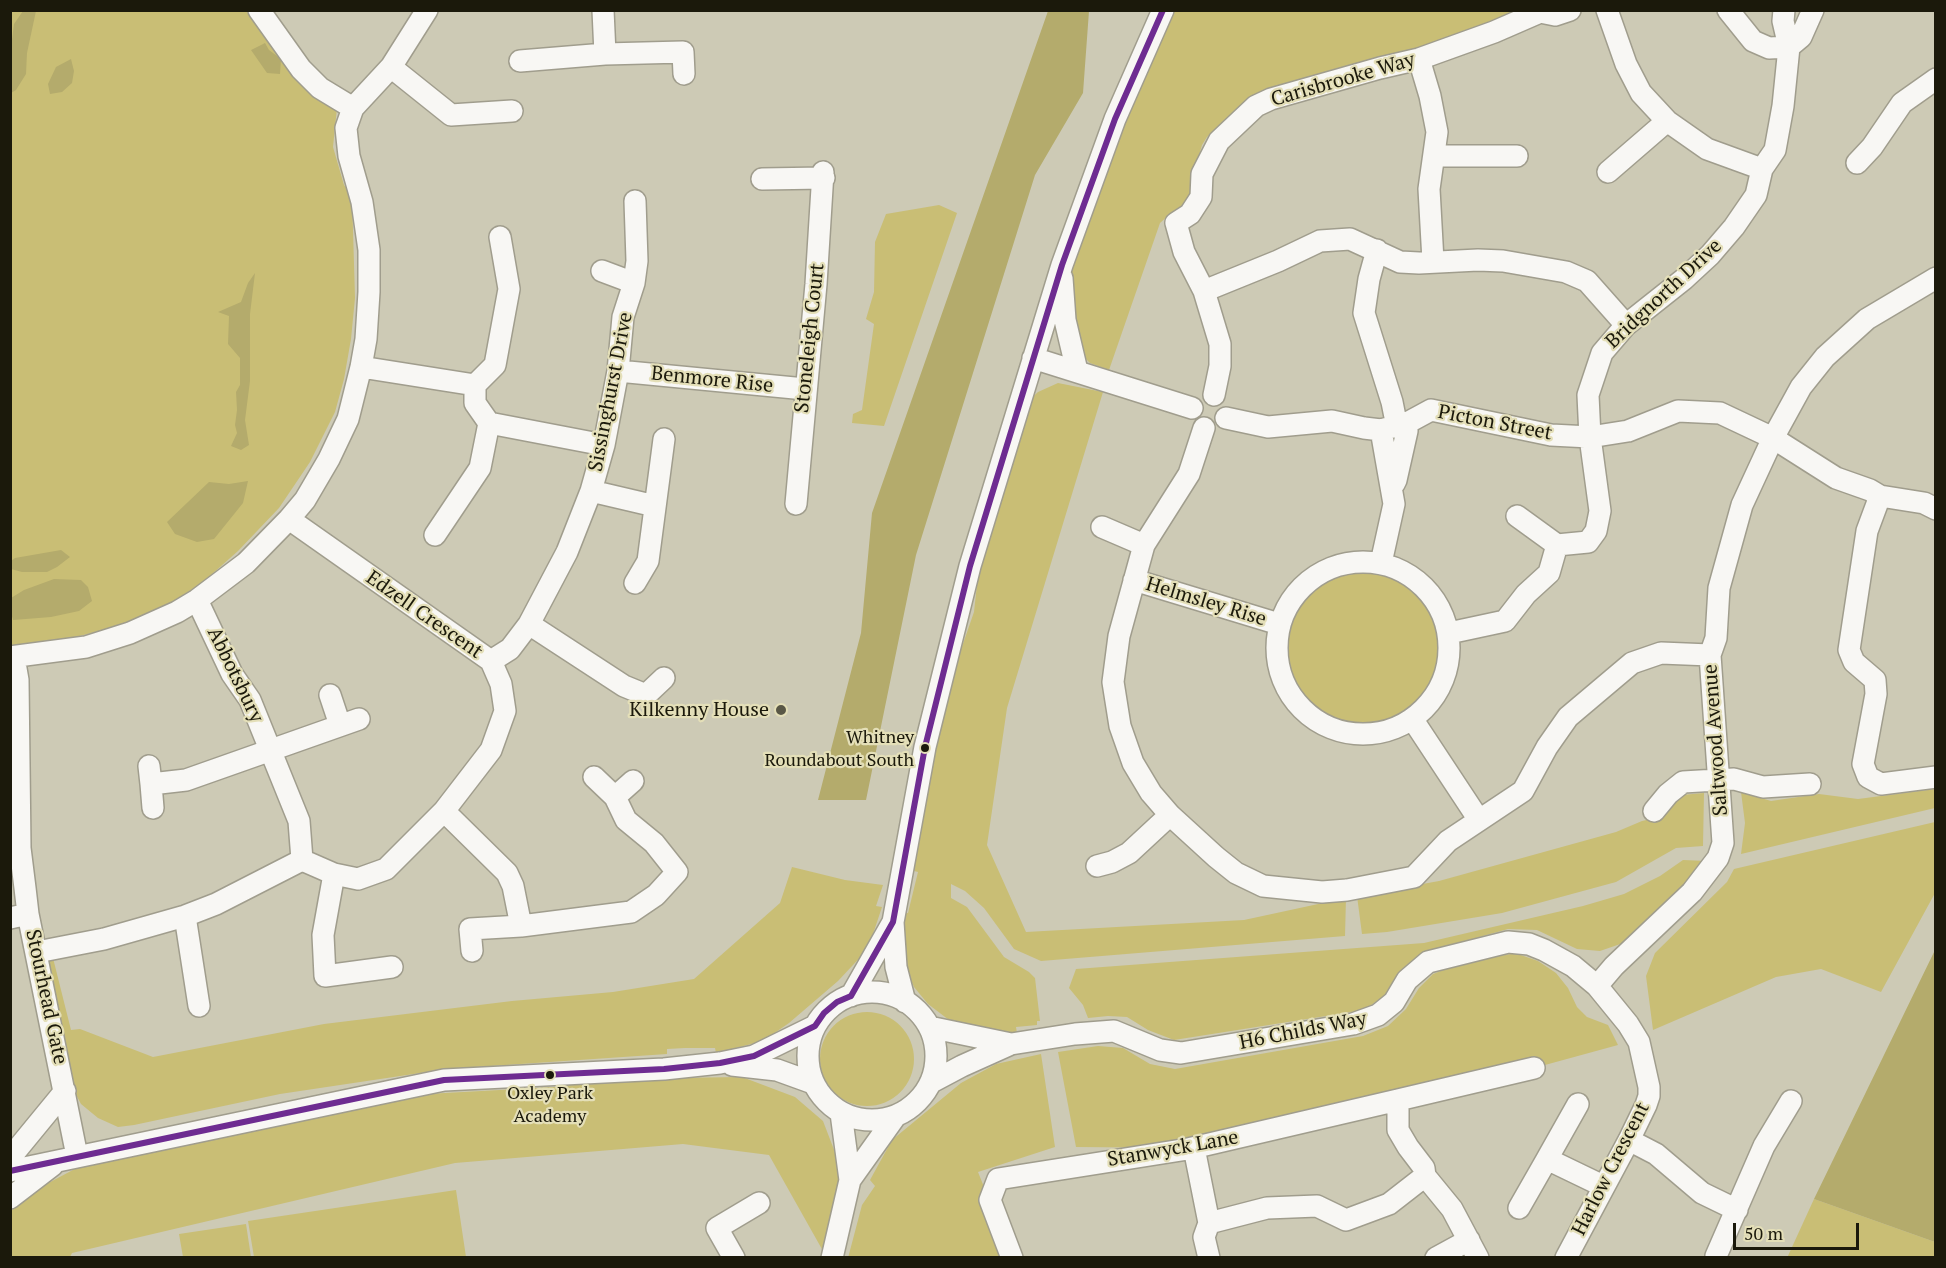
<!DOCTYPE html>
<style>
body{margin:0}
#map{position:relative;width:1946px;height:1268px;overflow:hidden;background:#cdcab5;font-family:"PT Serif",serif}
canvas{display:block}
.frame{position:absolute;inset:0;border:12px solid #1b190b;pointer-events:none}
.scale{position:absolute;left:1733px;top:1223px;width:126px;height:27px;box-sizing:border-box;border:3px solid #1b190b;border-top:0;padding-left:8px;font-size:18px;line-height:21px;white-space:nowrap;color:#1b190b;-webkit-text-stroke:4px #e4dfb8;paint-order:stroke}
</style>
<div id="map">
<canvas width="1946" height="1268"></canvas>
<div class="frame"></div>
<div class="scale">50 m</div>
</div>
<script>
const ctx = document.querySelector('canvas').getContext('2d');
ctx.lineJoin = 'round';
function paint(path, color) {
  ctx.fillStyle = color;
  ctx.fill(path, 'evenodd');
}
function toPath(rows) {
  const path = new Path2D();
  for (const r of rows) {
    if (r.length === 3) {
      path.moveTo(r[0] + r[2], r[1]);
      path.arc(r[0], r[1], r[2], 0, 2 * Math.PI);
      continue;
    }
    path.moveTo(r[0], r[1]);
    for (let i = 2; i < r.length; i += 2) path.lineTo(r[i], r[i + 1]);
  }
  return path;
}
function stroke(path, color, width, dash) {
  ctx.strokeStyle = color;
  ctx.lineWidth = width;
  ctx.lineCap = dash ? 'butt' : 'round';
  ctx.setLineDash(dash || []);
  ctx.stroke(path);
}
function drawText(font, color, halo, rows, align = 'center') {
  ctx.font = font + ' "PT Serif",serif';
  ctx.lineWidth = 4.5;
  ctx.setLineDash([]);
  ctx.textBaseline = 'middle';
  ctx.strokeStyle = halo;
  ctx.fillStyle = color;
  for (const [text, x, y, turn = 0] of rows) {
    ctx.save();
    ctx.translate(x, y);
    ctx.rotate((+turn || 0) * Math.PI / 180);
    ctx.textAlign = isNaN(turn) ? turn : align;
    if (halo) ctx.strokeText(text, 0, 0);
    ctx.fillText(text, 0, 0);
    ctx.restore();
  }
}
paint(toPath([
 [11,11,248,11,337,108,333,147,344,185,352,196,355,298,351,339,344,379,335,412,310,462,279,508,238,551,202,583,145,619,68,639,11,647],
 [1174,11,1518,11,1506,14,1475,31,1333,74,1328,72,1311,76,1257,96,1238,107,1207,137,1202,145,1194,173,1193,192,1183,207,1169,215,1160,223,1109,370,1090,363,1083,356,1079,349,1071,292,1072,270,1079,240,1099,184,1141,81],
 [939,205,957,213,884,426,852,423,853,414,862,410,874,324,866,319,874,292,875,242,886,214],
 [1058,383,1103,392,1007,708,987,845,1026,932,1244,920,1346,898,1345,936,1041,961,1014,949,984,908,965,891,951,884,951,898,967,907,1004,957,1029,972,1035,978,1040,1021,1037,1021,1037,1025,1016,1027,1017,1033,1000,1032,971,1028,949,1020,928,1004,914,987,905,967,902,912,908,913,918,872,910,870,947,690,974,612,980,557,1025,404,1038,392],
 [1362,648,76],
 [1935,789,1935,808,1741,854,1745,823,1741,792,1771,801,1819,794,1858,799],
 [1704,793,1703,846,1676,848,1616,882,1502,913,1387,932,1362,934,1357,896,1439,881,1616,832,1642,821,1656,818,1682,795],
 [1935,822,1935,893,1881,992,1821,969,1776,977,1653,1030,1646,976,1655,953,1727,882,1734,869],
 [1683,860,1707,861,1629,941,1600,951,1577,949,1537,930,1508,929,1422,953,1400,971,1384,996,1364,1010,1174,1040,1148,1030,1127,1017,1108,1016,1088,1018,1083,1005,1069,988,1076,969,1424,943,1583,906,1624,894,1660,876],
 [792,867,845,880,883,885,876,906,882,907,868,949,838,981,789,1023,763,1041,716,1053,715,1048,685,1048,667,1049,667,1054,447,1069,280,1094,134,1125,118,1127,98,1118,81,1104,73,1089,46,959,52,954,71,1030,80,1029,153,1057,324,1024,512,1001,613,992,694,979,780,903],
 [1515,953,1538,961,1556,973,1568,988,1577,1007,1587,1017,1608,1025,1618,1045,1534,1068,1194,1148,1076,1147,1058,1052,1098,1046,1123,1048,1150,1064,1175,1069,1363,1036,1388,1026,1406,1009,1419,988,1433,974,1456,965],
 [867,1059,47],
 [1041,1054,1055,1147,978,1172,1012,1257,848,1258,862,1205,875,1186,870,1180,892,1140,961,1083,996,1064],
 [742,1077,795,1097,823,1121,841,1168,838,1201,823,1251,769,1155,683,1144,455,1163,72,1253,70,1257,11,1258,11,1211,39,1188,86,1163,427,1094,554,1087,604,1079],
 [456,1190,466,1257,254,1257,248,1221],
 [1814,1199,1935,1242,1935,1257,1787,1258],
 [246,1224,251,1257,183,1257,179,1234]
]), '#c9be75');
paint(toPath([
 [23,11,36,11,27,53,26,74,16,90,11,93,11,47,14,24],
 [1048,11,1089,11,1083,93,1035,175,916,555,866,800,818,800,861,633,872,513],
 [265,43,269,50,281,59,280,74,267,73,251,50],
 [71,59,74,71,72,83,62,92,50,94,48,84,56,67],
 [255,273,250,314,250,381,245,420,249,445,241,450,231,446,237,433,235,425,237,410,236,392,240,385,240,358,228,344,229,316,218,312,241,302,248,283],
 [248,481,243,503,214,539,197,542,175,534,167,522,209,482,229,484],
 [61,550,70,557,57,567,47,572,22,572,11,569,11,561,15,558],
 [54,579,81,580,88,587,92,601,79,611,51,617,13,620,11,613,11,598,24,590],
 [1935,950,1935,1242,1814,1199]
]), '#b4ab6c');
const minor = toPath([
 [259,10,301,69,320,88,353,108],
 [603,10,605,54,683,52,684,74],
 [1607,10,1626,64,1641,93,1667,121,1707,149,1762,169],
 [1728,10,1753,41,1769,48,1789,47,1801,37,1813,10],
 [1419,59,1430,96,1437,132,1429,189,1433,261],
 [520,61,605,54],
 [391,67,451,115,512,111],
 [1434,156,1517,156],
 [1857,163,1872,147,1902,103,1936,79],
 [1608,172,1667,121],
 [762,179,824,178],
 [1377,250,1369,279,1364,313,1392,402,1397,427],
 [602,271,634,283],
 [1062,278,1065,320,1077,371],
 [1204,291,1278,261,1320,241,1350,239,1400,262,1419,263,1478,260,1503,261,1566,272,1587,281,1626,325],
 [1033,358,1192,408],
 [361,367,475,385,475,403,489,423,604,445],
 [618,371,805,389],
 [475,385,495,365,509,289,500,237],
 [1214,395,1220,366,1220,344,1204,291,1184,252,1176,223,1190,214,1201,197,1202,174,1219,141,1256,106,1271,99,1380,68,1419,59,1494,32,1540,12,1555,15,1570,10],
 [1226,418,1268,427,1332,421,1364,428,1381,430,1407,423,1431,410,1551,435,1590,437,1628,431,1678,411,1720,413,1773,438,1836,478,1870,490,1880,496,1924,503,1936,509],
 [1204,428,1189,474,1144,545,1119,636,1113,682,1120,726,1133,763,1151,793,1170,815,1216,857,1236,873,1263,886,1322,892,1347,890,1414,877,1448,841,1523,791,1547,747,1568,717,1632,663,1661,653,1710,655],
 [1381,430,1394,504,1381,563],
 [1394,484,1396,480,1407,431,1407,423],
 [591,491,655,506],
 [1880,496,1867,531,1849,650,1854,662,1875,680,1876,694,1863,764,1868,777,1881,784,1936,777],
 [796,504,816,284,823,172],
 [1517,516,1557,545,1588,542,1596,531,1600,511,1590,437,1588,395,1602,353,1626,325,1684,279,1710,255,1734,227,1756,195,1762,169,1775,150,1783,106,1789,47,1783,21,1784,10],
 [1102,527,1144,545],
 [435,535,480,468,489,423],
 [1363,648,86],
 [1134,580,1279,624],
 [635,583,648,561,664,439],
 [197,600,232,674,250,700,299,821,302,860],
 [529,624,624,686,646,695,664,678],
 [1449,633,1505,621,1526,594,1549,573,1557,545],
 [10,657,86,647,130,633,177,612,197,600,246,563,289,519,305,500,329,459,348,419,361,367,366,339,369,292,369,250,362,202,349,156,346,128,353,108,391,67,427,10],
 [14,657,18,680,20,848,25,888,28,914,77,1156],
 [491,661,510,649,529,624,567,552,591,491,604,445,618,371,623,317,634,283,637,261,635,201],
 [330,695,340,725],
 [1413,720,1479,820],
 [149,766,151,784],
 [615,797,633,781],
 [153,808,151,784,186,780,359,719],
 [444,811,507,873,513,886,521,926,631,912,656,895,677,872,654,843,626,820,615,797,594,777],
 [1654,811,1668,794,1683,782,1734,779,1763,787,1810,784],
 [1097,866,1112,862,1129,853,1170,815],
 [334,874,323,935,325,976,392,967],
 [185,916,199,1006],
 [10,918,28,914],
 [472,951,470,929,521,926],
 [37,952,104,939,185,916,216,904,302,860,334,874,358,879,386,869,444,811,491,750,505,711,501,684,491,661,289,519],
 [1597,986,1614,966,1692,892,1718,858,1723,843,1710,655,1716,638,1719,588,1742,505,1773,438,1801,387,1825,357,1867,319,1936,278],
 [872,1056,64],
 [851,996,893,922],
 [905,1002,896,967,893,922,925,747,970,566,1062,265,1115,119,1163,10],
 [929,1027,1011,1044],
 [732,1065,777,1070,813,1083],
 [930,1083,962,1066,1011,1044,1075,1034,1114,1031,1160,1050,1181,1053,1353,1024,1378,1015,1394,1002,1407,980,1428,962,1508,942,1529,944,1544,950,1573,966,1597,986,1628,1024,1639,1042,1649,1087,1649,1096,1646,1105,1629,1140,1566,1258],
 [1398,1100,1534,1068],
 [1629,1140,1656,1154,1702,1193,1737,1210],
 [1194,1148,1209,1223],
 [10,1158,65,1091],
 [1547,1159,1578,1104],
 [10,1171,444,1080,664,1069,720,1063,754,1056,815,1026],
 [850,1180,895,1117],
 [10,1198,53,1165],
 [1519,1208,1547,1159,1603,1186],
 [1716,1256,1764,1146,1791,1101],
 [734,1258,717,1228,759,1203],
 [832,1258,850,1180,841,1113],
 [1012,1258,990,1200,998,1179,1188,1149,1398,1100,1398,1130,1408,1147,1424,1168,1425,1176],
 [1209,1258,1204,1237,1209,1223,1267,1208,1317,1206,1346,1220,1389,1204,1425,1176,1452,1209,1478,1258],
 [1436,1258,1469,1240]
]);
stroke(minor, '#a09d8d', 24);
stroke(minor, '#f8f7f4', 21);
stroke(toPath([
 [851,996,893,922,925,747,970,566,1062,265,1115,119,1163,10],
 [10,1171,444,1080,664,1069,720,1063,754,1056,815,1026,824,1013,837,1002,851,996]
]), '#6e2c91', 6);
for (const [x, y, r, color] of [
 [781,710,6,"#595746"],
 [925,748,5,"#1b190b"],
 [550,1075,5,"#1b190b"]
]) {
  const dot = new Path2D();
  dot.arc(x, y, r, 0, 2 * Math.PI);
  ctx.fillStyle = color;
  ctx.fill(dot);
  stroke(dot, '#e4dfb8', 2);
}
drawText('18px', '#1b190b', '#e4dfb8', [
 ["Whitney",914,738],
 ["Roundabout South",914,761],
 ["Oxley Park",550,1094,"center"],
 ["Academy",550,1117,"center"]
], 'right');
drawText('20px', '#1b190b', '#e4dfb8', [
 ["Carisbrooke Way",1343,80,-16],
 ["Bridgnorth Drive",1664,294,-43],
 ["Stoneleigh Court",810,338,-84],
 ["Benmore Rise",712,380,6],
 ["Sissinghurst Drive",611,392,-79],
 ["Picton Street",1495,423,11],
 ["Helmsley Rise",1206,602,17],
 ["Edzell Crescent",424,615,35],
 ["Abbotsbury",235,675,64],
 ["Saltwood Avenue",1716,740,-94],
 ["Stourhead Gate",46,997,78],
 ["H6 Childs Way",1303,1031,-11],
 ["Stanwyck Lane",1173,1149,-10],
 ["Harlow Crescent",1611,1169,-63]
]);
drawText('20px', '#1b190b', '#e4dfb8', [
 ["Kilkenny House",769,710]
], 'right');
</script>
